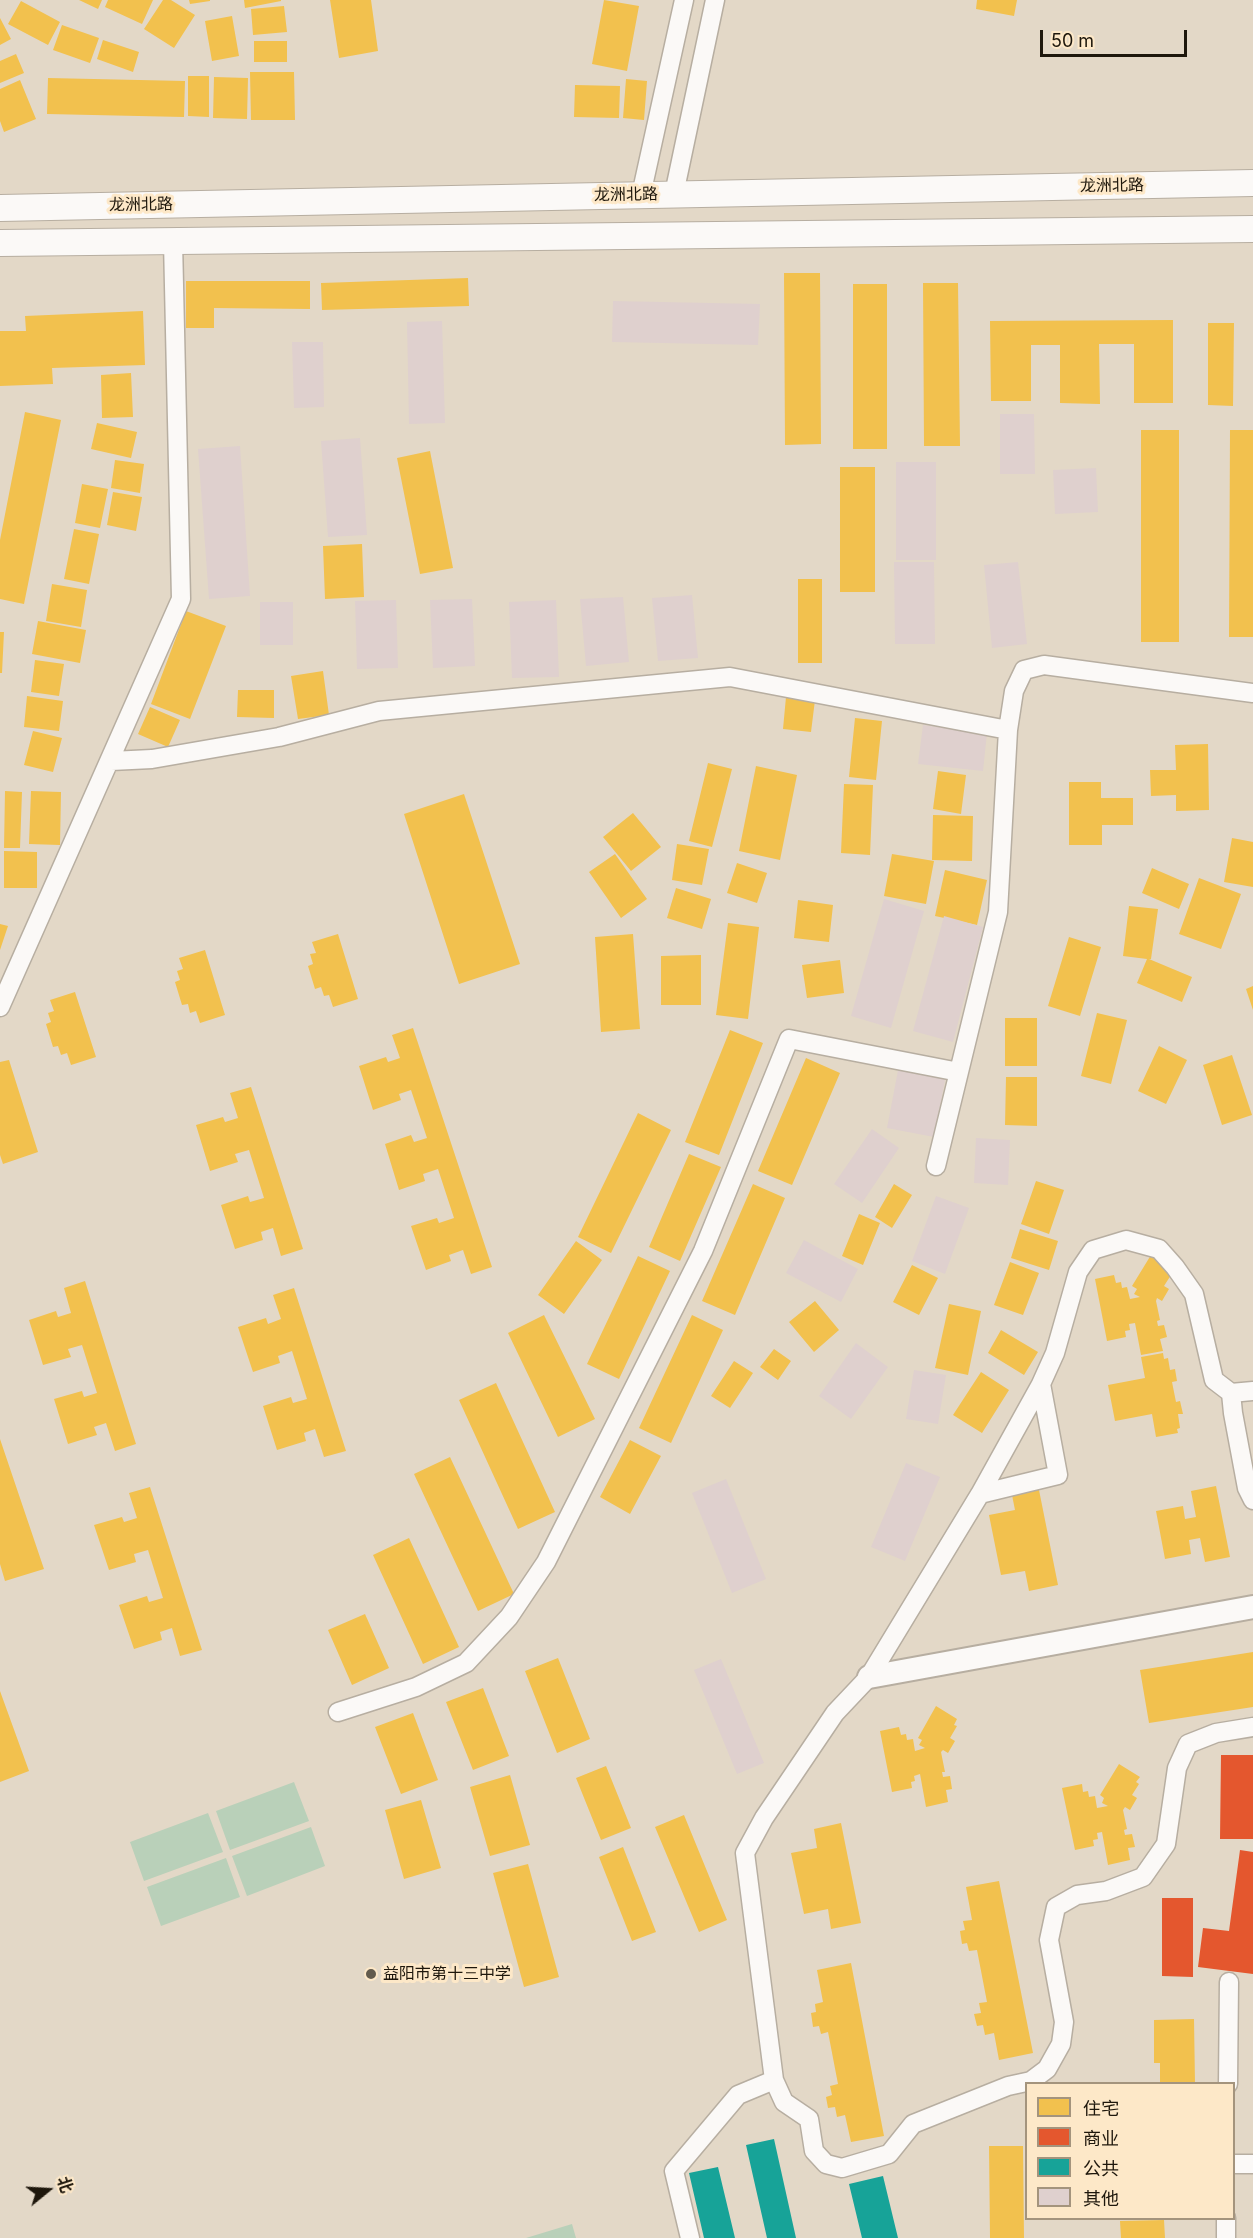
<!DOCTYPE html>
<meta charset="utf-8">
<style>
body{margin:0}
#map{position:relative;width:1253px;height:2238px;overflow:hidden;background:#e3d8c7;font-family:Inter,"Noto Sans SC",sans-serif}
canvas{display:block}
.legend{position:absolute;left:1025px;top:2082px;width:210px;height:138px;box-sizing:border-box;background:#fde8c8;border:2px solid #a4947d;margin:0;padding:8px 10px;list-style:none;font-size:18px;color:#1e170c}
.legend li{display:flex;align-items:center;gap:12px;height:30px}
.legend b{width:30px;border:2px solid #a4947d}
.north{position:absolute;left:18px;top:2160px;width:60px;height:60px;-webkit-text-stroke:4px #fde8c8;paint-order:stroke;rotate:72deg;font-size:16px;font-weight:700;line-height:24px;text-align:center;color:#1e170c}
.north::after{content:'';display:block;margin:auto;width:21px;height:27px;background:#1e170c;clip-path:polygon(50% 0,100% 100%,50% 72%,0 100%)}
.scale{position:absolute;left:1040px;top:30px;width:147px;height:27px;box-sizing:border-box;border:3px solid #1e170c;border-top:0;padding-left:8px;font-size:18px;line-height:21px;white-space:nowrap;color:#1e170c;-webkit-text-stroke:4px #fde8c8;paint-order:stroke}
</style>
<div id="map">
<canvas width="1253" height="2238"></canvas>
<ul class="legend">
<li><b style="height:16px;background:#f2c14e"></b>住宅</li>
<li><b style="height:16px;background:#e4572e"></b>商业</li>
<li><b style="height:16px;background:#17a398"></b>公共</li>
<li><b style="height:16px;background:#dfd0ce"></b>其他</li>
</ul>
<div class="north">北</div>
<div class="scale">50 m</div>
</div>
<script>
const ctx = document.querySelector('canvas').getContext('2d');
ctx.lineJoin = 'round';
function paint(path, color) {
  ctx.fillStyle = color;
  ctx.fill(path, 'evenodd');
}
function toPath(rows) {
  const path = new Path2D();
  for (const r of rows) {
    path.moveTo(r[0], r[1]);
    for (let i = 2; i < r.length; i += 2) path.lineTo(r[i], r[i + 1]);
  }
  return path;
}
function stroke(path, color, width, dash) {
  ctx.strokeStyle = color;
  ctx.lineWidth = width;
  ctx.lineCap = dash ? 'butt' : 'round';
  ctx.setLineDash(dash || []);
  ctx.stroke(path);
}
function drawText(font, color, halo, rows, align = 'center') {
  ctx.font = font + ' Inter,"Noto Sans SC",sans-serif';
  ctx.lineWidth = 6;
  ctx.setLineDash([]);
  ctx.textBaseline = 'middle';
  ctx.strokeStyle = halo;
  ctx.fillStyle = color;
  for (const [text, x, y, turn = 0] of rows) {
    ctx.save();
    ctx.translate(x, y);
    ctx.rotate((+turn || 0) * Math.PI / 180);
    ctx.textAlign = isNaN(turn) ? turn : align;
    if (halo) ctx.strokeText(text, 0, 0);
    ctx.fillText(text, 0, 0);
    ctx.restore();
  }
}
paint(toPath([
 [294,1782,309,1821,230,1850,216,1811],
 [208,1813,223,1852,144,1881,130,1842],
 [311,1827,325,1866,247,1896,232,1856],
 [226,1858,240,1897,161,1926,147,1887],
 [572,2224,576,2238,526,2238]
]), '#b9d0b9');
paint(toPath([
 [79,0,102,0,98,9],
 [108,0,153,0,142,24,105,7],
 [163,0,171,0,195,15,174,48,144,29],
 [189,0,210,0,210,1,190,4],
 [244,0,281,0,281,1,245,8],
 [330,0,371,0,378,51,339,58],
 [604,0,639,6,627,71,592,64],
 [977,0,1017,0,1014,16,976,9],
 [21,1,60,22,48,45,8,24],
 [284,6,287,32,253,35,251,9],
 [232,16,239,56,212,61,205,21],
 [0,18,11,39,0,45],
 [62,25,99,38,90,63,53,50],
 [103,40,139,52,133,72,97,59],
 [254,41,287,41,287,62,254,62],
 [16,54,24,73,0,83,0,61],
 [250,72,294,72,295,120,251,120],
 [188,76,209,76,209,117,188,116],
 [214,77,248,78,247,119,213,118],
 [48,78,185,81,184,117,47,114],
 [626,79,647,81,644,120,623,118],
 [20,80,36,119,4,132,0,121,0,89],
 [575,85,620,86,619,118,574,117],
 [784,273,820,273,821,444,785,445],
 [468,278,469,306,322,310,321,283],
 [186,281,310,281,310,309,214,308,214,328,186,328],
 [923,283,958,283,960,446,924,446],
 [853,284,887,284,887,449,853,449],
 [143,311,145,365,52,368,53,384,0,386,0,331,26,331,25,316],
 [1173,320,1173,403,1134,403,1134,344,1099,344,1100,404,1060,403,1060,345,1031,345,1031,401,991,401,990,321],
 [1208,323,1234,323,1233,406,1208,405],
 [131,373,133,417,102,418,101,375],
 [25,412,61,420,24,604,0,599,0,540],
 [97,423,137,432,131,458,91,449],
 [1141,430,1179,430,1179,642,1141,642],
 [1230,430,1253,430,1253,637,1229,637],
 [430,451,453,568,420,574,397,458],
 [115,460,144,464,140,493,111,488],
 [840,467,875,467,875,592,840,592],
 [82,484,108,489,100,528,75,523],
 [113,492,142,497,136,531,107,525],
 [74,529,99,534,89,584,64,579],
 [362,544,364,597,325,599,323,546],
 [798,579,822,579,822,663,798,663],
 [52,584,87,590,81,627,46,621],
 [186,611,226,626,190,719,151,704],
 [38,621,86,630,80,663,32,654],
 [0,632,4,632,2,673,0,673],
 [35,660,64,664,59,696,31,692],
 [323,671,329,715,298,719,291,676],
 [238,690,274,690,274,718,237,717],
 [27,696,63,701,59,731,24,727],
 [786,697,815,700,811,732,783,729],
 [150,707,180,720,168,747,138,734],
 [855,718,882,721,876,780,849,777],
 [33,731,62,738,53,772,24,765],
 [1208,744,1209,810,1176,811,1176,795,1151,796,1150,770,1176,770,1175,745],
 [708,763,732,769,712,847,689,841],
 [756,766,797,775,780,860,739,851],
 [938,771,966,775,961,814,933,809],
 [1069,782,1101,782,1101,798,1133,798,1133,825,1102,825,1102,845,1069,845],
 [844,784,873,785,870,855,841,853],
 [5,791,22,792,20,848,4,848],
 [31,791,61,792,60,845,29,844],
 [464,794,520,964,459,984,404,814],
 [633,813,661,847,631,871,603,837],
 [933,815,973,816,972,861,932,860],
 [1232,838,1253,842,1253,887,1224,882],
 [677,844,709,849,702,885,672,880],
 [4,851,37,852,37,888,4,888],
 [615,854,647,899,621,918,589,872],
 [892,854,934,861,926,904,884,896],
 [737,863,767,873,757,903,727,893],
 [1152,868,1189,884,1179,909,1142,893],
 [945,870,987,880,977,925,935,916],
 [1199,878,1241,894,1221,949,1179,934],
 [676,888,711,899,702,929,667,918],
 [798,900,833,905,829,942,794,938],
 [1129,906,1158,909,1151,959,1149,959,1192,977,1182,1002,1137,983,1147,959,1123,956],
 [728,923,759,927,748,1019,716,1015],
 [0,924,8,926,0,950],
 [338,934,358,999,333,1007,329,995,324,996,321,987,315,989,308,966,313,964,310,954,316,953,312,942],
 [633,934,640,1029,601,1032,595,937],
 [1069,937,1101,947,1080,1016,1048,1006],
 [205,950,225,1015,200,1023,196,1011,190,1013,188,1004,182,1005,175,982,180,980,177,971,183,969,179,958],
 [701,955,701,1005,661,1005,661,956],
 [840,960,844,993,807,998,802,965],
 [1253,986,1253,1010,1246,989],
 [75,992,96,1057,71,1065,67,1053,61,1055,58,1046,53,1047,46,1024,51,1022,48,1013,54,1011,50,1000],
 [1097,1013,1127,1020,1111,1084,1081,1076],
 [1005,1018,1037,1018,1037,1066,1005,1066],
 [413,1028,492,1267,471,1274,463,1250,449,1255,451,1261,426,1270,411,1226,437,1218,439,1223,454,1218,438,1169,423,1174,425,1181,399,1190,385,1144,411,1135,414,1142,427,1138,411,1090,399,1094,401,1100,373,1110,359,1066,386,1057,388,1062,400,1058,392,1035],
 [730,1030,763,1043,719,1155,685,1142],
 [1159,1046,1187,1060,1166,1104,1138,1091],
 [1232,1055,1252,1115,1222,1125,1203,1065],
 [806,1058,840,1073,792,1185,758,1171],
 [9,1060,38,1152,3,1164,0,1155,0,1062],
 [1006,1077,1037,1077,1037,1126,1005,1125],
 [251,1087,303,1249,281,1256,273,1228,261,1232,263,1240,235,1249,221,1205,248,1196,250,1202,264,1198,249,1150,235,1154,238,1162,210,1171,196,1125,223,1117,225,1122,238,1118,230,1093],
 [638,1113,671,1130,611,1253,578,1237],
 [689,1154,721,1167,680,1261,649,1247],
 [1036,1181,1064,1190,1049,1234,1021,1224],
 [753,1184,785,1198,735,1315,702,1301],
 [894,1184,912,1195,892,1228,875,1217],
 [859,1214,880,1223,863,1265,842,1256],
 [1020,1229,1058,1241,1049,1270,1011,1258],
 [576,1241,602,1260,564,1314,538,1295],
 [1151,1255,1172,1267,1171,1275,1164,1286,1169,1289,1162,1301,1157,1298,1156,1301,1160,1320,1157,1321,1158,1326,1164,1325,1167,1337,1160,1339,1163,1351,1141,1355,1135,1323,1129,1324,1130,1330,1125,1331,1126,1337,1107,1341,1095,1279,1114,1275,1116,1283,1121,1282,1122,1288,1127,1287,1130,1299,1140,1297,1134,1294,1137,1289,1132,1286],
 [638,1256,670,1271,619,1379,587,1364],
 [1010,1262,1039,1273,1023,1315,994,1305],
 [912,1265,938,1278,919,1315,893,1302],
 [85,1281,136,1444,115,1451,106,1423,94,1427,97,1435,68,1444,54,1399,82,1391,84,1397,97,1393,82,1345,68,1349,71,1357,43,1365,29,1320,56,1311,58,1317,71,1313,64,1288],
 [294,1288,346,1451,324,1457,315,1429,304,1433,306,1441,277,1450,263,1406,291,1397,293,1403,307,1399,292,1351,278,1356,280,1363,253,1372,238,1327,266,1318,268,1324,281,1319,273,1295],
 [815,1301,839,1330,814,1352,789,1322],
 [949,1304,981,1311,968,1375,935,1368],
 [544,1315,595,1419,558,1437,508,1333],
 [692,1315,723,1330,671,1443,639,1428],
 [1001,1330,1038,1352,1024,1375,988,1353],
 [774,1349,791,1361,778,1380,760,1367],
 [1163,1353,1164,1359,1168,1358,1170,1370,1175,1369,1177,1381,1172,1382,1176,1402,1180,1401,1183,1414,1178,1414,1180,1428,1177,1429,1178,1433,1156,1437,1152,1414,1115,1421,1108,1385,1145,1378,1141,1357],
 [734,1361,753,1373,730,1408,711,1396],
 [981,1372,1009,1390,982,1433,953,1415],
 [496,1383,555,1512,518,1529,459,1400],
 [0,1439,44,1569,5,1581,0,1564],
 [630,1440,661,1456,630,1514,600,1497],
 [450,1457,514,1594,478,1611,414,1474],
 [1038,1485,1058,1585,1029,1591,1025,1571,1001,1575,989,1515,1015,1510,1011,1490],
 [1216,1486,1230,1557,1205,1562,1200,1538,1189,1540,1191,1554,1165,1559,1156,1511,1183,1506,1185,1519,1196,1517,1191,1491],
 [150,1487,202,1650,180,1656,172,1628,160,1632,162,1640,134,1649,119,1605,147,1596,149,1602,163,1598,148,1550,134,1554,136,1562,109,1570,94,1525,122,1517,124,1522,137,1518,129,1493],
 [409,1538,459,1647,423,1664,373,1555],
 [365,1614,389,1668,352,1685,328,1630],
 [1253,1652,1253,1707,1149,1723,1140,1670],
 [558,1658,590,1739,557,1753,525,1671],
 [483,1688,509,1756,473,1770,446,1702],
 [0,1691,29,1771,0,1782],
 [936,1706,957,1719,954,1725,957,1726,950,1738,955,1741,948,1753,943,1750,941,1752,945,1772,942,1772,943,1777,950,1776,952,1789,946,1790,948,1802,926,1807,920,1774,914,1776,915,1781,911,1782,912,1788,892,1792,880,1731,899,1727,901,1735,906,1734,907,1740,913,1739,915,1751,925,1748,919,1745,922,1740,918,1738],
 [413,1713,438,1780,401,1794,375,1727],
 [1119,1764,1140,1777,1136,1782,1139,1784,1132,1795,1137,1798,1130,1810,1125,1807,1123,1810,1127,1829,1124,1830,1125,1835,1132,1834,1135,1847,1128,1848,1130,1860,1108,1865,1102,1832,1097,1833,1098,1839,1093,1840,1094,1846,1075,1850,1062,1788,1082,1784,1083,1792,1088,1791,1089,1797,1095,1796,1097,1808,1108,1806,1102,1803,1104,1798,1100,1795],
 [606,1766,631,1828,601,1840,576,1778],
 [510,1775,530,1845,490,1856,470,1787],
 [421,1800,441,1868,404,1879,385,1810],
 [684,1815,727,1920,699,1932,655,1827],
 [841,1823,861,1923,831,1929,828,1909,804,1914,791,1853,817,1848,814,1829],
 [623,1847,656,1932,632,1941,599,1857],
 [528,1864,559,1977,524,1987,493,1873],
 [999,1881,1033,2053,999,2060,994,2033,985,2035,983,2025,977,2026,974,2014,981,2013,979,2003,987,2002,977,1950,969,1951,967,1943,962,1944,960,1931,965,1930,963,1921,972,1920,966,1887],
 [851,1963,884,2136,851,2142,845,2115,837,2117,835,2107,828,2108,826,2097,832,2095,830,2086,838,2084,828,2032,821,2034,819,2026,813,2027,811,2013,816,2012,815,2004,823,2002,817,1970],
 [1194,2019,1195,2084,1160,2084,1160,2063,1154,2063,1154,2020],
 [989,2146,1023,2146,1024,2238,990,2238],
 [1164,2220,1165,2238,1121,2238,1120,2221]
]), '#f2c14e');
paint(toPath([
 [1221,1755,1253,1755,1253,1839,1220,1839],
 [1240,1850,1253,1852,1253,1974,1198,1967,1203,1928,1229,1931],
 [1162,1898,1193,1898,1193,1977,1162,1976]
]), '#e4572e');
paint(toPath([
 [774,2139,796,2238,767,2238,746,2145],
 [718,2167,735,2238,704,2238,689,2173],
 [883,2176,898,2238,862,2238,849,2184]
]), '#17a398');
paint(toPath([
 [613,301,760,304,758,345,612,342],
 [442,321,445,423,409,424,407,322],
 [292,342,323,342,324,407,294,408],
 [1000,414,1034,414,1035,474,1000,474],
 [360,438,367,535,328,537,321,441],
 [240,446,250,596,209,599,198,449],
 [896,462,936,462,936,560,896,560],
 [1096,468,1098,512,1055,514,1053,470],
 [894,562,934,562,935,644,895,644],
 [1018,562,1027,644,992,648,984,565],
 [692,595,698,658,658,661,652,598],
 [623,597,629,662,586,666,580,599],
 [472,599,475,666,433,668,430,600],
 [396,600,398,668,357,669,355,601],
 [556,600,559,677,512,678,509,602],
 [260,602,293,602,293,645,260,645],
 [923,725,987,733,983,771,918,764],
 [884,899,924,911,891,1028,851,1016],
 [944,916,983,927,953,1042,913,1031],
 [899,1065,946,1075,934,1137,887,1128],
 [872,1129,899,1148,862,1203,834,1184],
 [976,1138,1010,1140,1008,1185,974,1183],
 [936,1196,969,1208,945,1274,912,1261],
 [804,1240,858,1269,841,1302,786,1273],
 [856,1343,888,1367,851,1419,819,1396],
 [914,1370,946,1375,938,1424,906,1419],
 [906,1463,940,1477,905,1561,871,1547],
 [726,1479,766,1579,732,1593,692,1493],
 [721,1659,764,1763,737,1774,694,1670]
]), '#dfd0ce');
const minor = toPath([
 [674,194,715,0],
 [641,195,684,0],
 [111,761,152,759,279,737,379,711,730,677,1008,730,1014,691,1024,670,1044,665,1253,693],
 [0,1007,181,599,173,241],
 [936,1166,998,912,1008,730],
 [1253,1391,1231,1393,1214,1380,1194,1294,1175,1267,1159,1249,1126,1240,1093,1250,1078,1272,1055,1353,1041,1384,1058,1475,980,1494,869,1677,835,1713,764,1818,745,1853,774,2080,784,2102,809,2119,814,2151,826,2164,842,2168,889,2154,913,2124,1008,2086,1031,2081,1047,2069,1061,2044,1064,2022,1049,1940,1056,1907,1077,1895,1106,1891,1143,1877,1166,1844,1177,1768,1188,1744,1216,1733,1253,1727],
 [1231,1393,1233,1413,1247,1488,1253,1500],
 [980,1494,1041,1384],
 [338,1712,416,1687,466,1663,509,1617,546,1562,703,1251,789,1039,959,1072],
 [1228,2084,1229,1982],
 [1234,2164,1253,2164],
 [690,2238,674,2171,738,2095,774,2080],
 [1226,2238,1226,2218]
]);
const tertiary = toPath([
 [869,1677,1253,1607]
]);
const secondary = toPath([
 [0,208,1253,183],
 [0,243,1253,229]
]);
stroke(minor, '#b7aea1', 21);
stroke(tertiary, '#b7aea1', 26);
stroke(secondary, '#b7aea1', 28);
stroke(minor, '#fbf9f7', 18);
stroke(tertiary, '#fbf9f7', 22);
stroke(secondary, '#fbf9f7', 26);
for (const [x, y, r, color] of [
 [371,1974,6,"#635b4d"]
]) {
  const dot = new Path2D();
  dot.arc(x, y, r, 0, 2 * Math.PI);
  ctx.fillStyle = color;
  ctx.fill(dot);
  stroke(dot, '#fde8c8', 2);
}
drawText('16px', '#1e170c', '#fde8c8', [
 ["龙洲北路",1112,186,-1],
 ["龙洲北路",626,195,-1],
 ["龙洲北路",141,205,-1]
]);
drawText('16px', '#1e170c', '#fde8c8', [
 ["益阳市第十三中学",383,1974]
], 'left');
</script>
